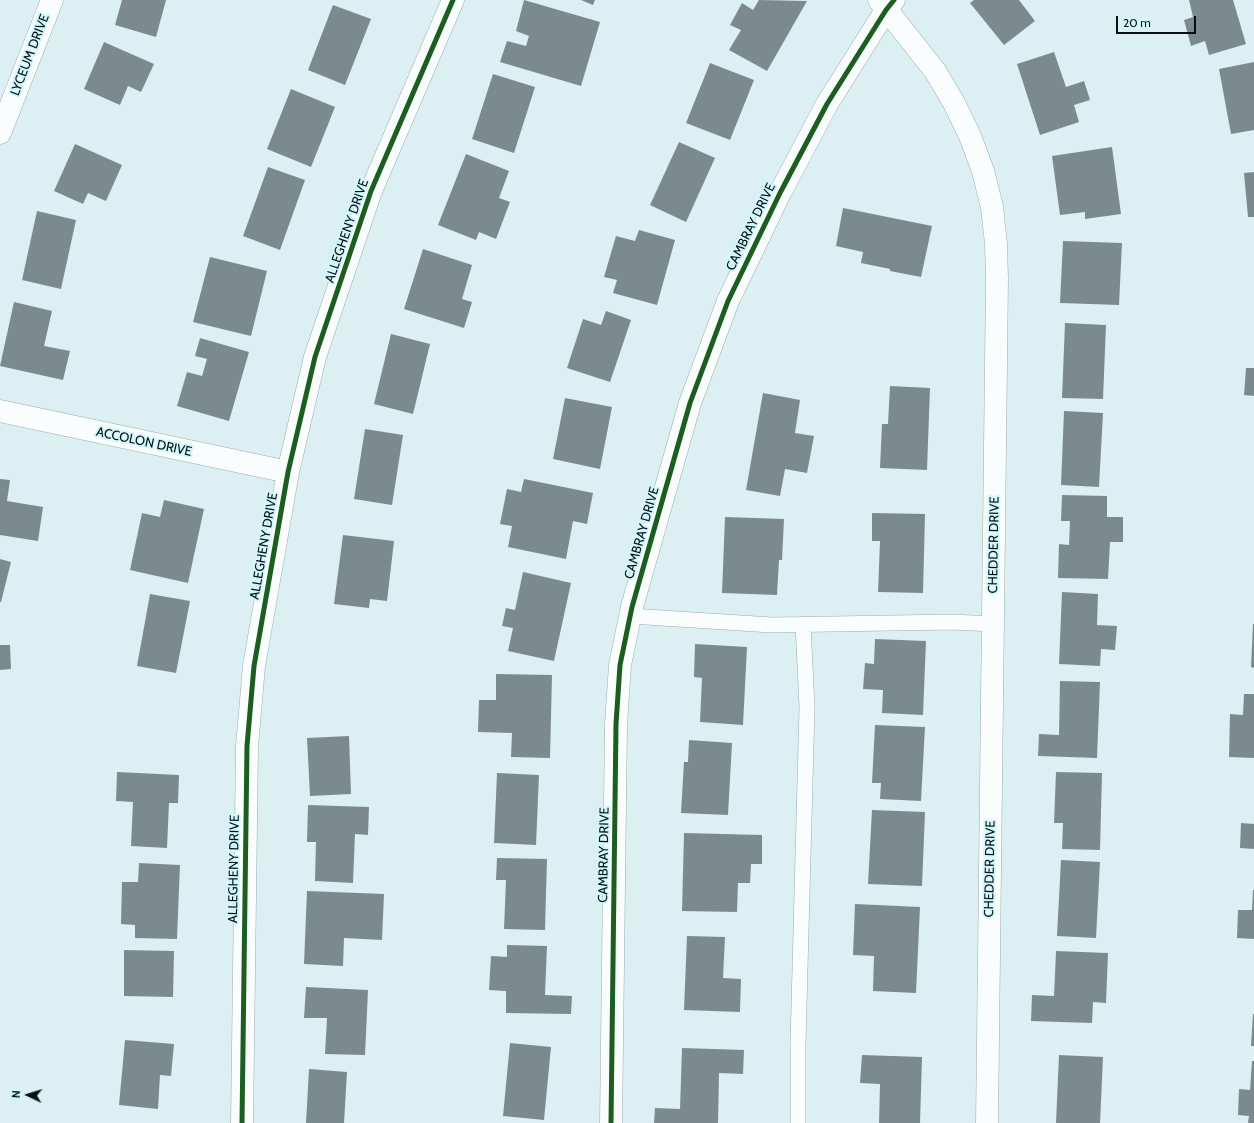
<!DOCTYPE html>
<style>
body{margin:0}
#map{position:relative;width:1254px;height:1123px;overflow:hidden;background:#dcf0f3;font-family:Cabin,sans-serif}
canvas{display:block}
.north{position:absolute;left:8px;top:1075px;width:40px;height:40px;-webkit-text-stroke:3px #d2f7fd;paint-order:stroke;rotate:274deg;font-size:11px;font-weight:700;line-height:16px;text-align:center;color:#051113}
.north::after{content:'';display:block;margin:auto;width:14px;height:18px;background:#051113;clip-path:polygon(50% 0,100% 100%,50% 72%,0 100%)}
.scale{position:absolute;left:1116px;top:16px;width:80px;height:18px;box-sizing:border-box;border:2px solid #051113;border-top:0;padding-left:5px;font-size:12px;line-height:14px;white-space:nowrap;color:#051113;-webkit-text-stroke:3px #d2f7fd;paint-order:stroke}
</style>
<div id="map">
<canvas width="1254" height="1123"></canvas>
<div class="north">N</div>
<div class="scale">20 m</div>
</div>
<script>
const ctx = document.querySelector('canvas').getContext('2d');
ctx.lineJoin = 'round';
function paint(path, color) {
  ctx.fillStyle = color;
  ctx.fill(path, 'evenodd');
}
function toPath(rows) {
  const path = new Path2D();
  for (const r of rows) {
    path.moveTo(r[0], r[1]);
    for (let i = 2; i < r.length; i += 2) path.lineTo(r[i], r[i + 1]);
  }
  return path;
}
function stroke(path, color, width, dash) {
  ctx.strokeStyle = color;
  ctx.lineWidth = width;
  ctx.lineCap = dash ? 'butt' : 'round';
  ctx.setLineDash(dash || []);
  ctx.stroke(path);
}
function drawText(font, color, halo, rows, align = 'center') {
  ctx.font = font + ' Cabin,sans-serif';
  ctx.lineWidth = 4;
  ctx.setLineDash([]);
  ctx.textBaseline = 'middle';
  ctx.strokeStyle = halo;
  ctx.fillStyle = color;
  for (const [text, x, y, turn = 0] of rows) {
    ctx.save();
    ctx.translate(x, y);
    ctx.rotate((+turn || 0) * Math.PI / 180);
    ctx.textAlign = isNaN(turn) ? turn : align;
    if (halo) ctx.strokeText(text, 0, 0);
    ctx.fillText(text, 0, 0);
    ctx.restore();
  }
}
paint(toPath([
 [122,0,166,0,156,37,115,25],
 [524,0,600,22,581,86,500,62,507,41,526,46,529,36,516,31],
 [581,0,595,0,593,5],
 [759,0,807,1,767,71,729,50,741,30,730,25,742,3,753,10],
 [974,0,1019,0,1035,21,1004,45,970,3],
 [1189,0,1233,0,1246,44,1209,55,1205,41,1191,46,1184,20,1193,17],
 [333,5,371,19,345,85,308,70],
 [104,42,154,64,141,92,128,86,120,105,84,89],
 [1054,52,1066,87,1084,81,1090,100,1074,105,1079,122,1040,135,1017,64],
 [1254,62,1254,130,1231,134,1219,69],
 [710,63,754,80,730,140,686,123],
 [493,74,535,87,514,153,472,139],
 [291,89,335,107,311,167,267,149],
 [679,142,715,158,686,222,650,205],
 [75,144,122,165,106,201,88,193,83,204,54,191],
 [1112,147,1121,214,1085,219,1085,212,1060,215,1052,156],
 [466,154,509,171,499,198,510,202,496,239,479,232,476,240,438,225],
 [268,167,305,180,280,250,243,236],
 [1254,172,1254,217,1248,217,1244,173],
 [843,208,932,226,921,277,890,271,890,269,861,263,863,252,836,246],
 [37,211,76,220,61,289,22,280],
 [639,230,675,240,657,305,613,293,617,280,604,277,616,236,635,241],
 [1063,241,1122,243,1119,305,1060,303],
 [423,249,472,265,462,299,472,302,464,328,404,309],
 [210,257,267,271,251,336,193,322],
 [14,302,52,311,44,346,70,351,63,380,0,366],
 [606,311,631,320,610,382,567,368,583,319,601,325],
 [1065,323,1106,325,1103,399,1062,398],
 [391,334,430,344,413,414,374,404],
 [200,338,249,352,229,421,177,406,187,372,202,376,207,359,195,356],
 [1246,368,1254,368,1254,396,1244,395],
 [890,386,930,388,927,470,880,468,882,424,888,424],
 [763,393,800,400,795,433,814,436,807,473,785,469,780,496,746,490],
 [565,398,612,407,600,469,553,459],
 [1064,411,1103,413,1099,487,1061,485],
 [365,429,403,435,392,505,354,499],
 [0,479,10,480,7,501,43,507,38,541,0,535],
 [524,479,593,493,587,524,573,521,566,559,508,547,512,526,500,524,507,489,521,492],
 [1062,495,1107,496,1107,517,1123,517,1123,542,1110,542,1108,579,1058,578,1059,544,1069,545,1070,521,1061,521],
 [164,500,204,509,188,583,130,570,142,513,160,517],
 [872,513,925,514,923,593,878,592,880,541,872,541],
 [725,517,784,519,782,560,779,560,777,595,722,593],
 [343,535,394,541,387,601,370,599,369,608,334,604],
 [0,559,11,562,1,602,0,602],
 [523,572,571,583,554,661,508,651,513,628,502,626,506,608,515,610],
 [1062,592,1098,594,1097,625,1117,626,1115,650,1101,649,1100,666,1059,664],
 [150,594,190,601,176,673,137,666],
 [1253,624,1254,624,1254,668,1251,667],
 [875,639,926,641,923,715,882,713,883,690,863,689,865,663,874,664],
 [695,644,747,647,743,725,700,722,702,678,694,677],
 [0,645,10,645,11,669,0,670],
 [496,674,552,675,550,758,511,757,512,733,478,732,479,700,496,700],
 [1060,681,1100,682,1097,758,1038,756,1039,734,1059,735],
 [1244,694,1254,694,1254,758,1229,757,1230,714,1243,715],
 [875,725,925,727,921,801,880,799,881,783,872,783],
 [349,736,351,794,310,796,307,738],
 [689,740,732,743,728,815,681,813,684,762,688,762],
 [117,772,179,775,178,803,169,803,167,848,131,846,133,802,116,801],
 [1056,772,1102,773,1100,850,1062,849,1063,823,1054,823],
 [497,773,539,775,536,845,494,843],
 [308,805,369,807,368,835,355,834,353,883,315,881,316,842,307,842],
 [872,810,925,812,922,886,868,884],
 [1241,823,1254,824,1254,849,1240,848],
 [684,833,762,835,762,864,751,864,750,883,738,883,737,912,682,911],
 [497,858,547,859,545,930,504,929,506,880,496,880],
 [1061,860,1100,862,1096,938,1057,936],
 [139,863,180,865,177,939,135,938,135,925,121,924,122,882,138,882],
 [1253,890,1254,890,1254,939,1237,938,1238,910,1252,910],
 [307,891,384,894,382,940,344,938,343,966,304,964],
 [855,904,920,907,916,993,873,991,874,956,853,955],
 [687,936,725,937,723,978,741,979,740,1012,684,1010],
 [507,945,547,946,545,995,572,996,571,1014,506,1013,506,991,489,990,491,956,507,957],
 [124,950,174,951,173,997,124,996],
 [1056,951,1108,953,1106,1003,1093,1002,1092,1023,1031,1021,1032,995,1054,996],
 [306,987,368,990,365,1055,325,1054,327,1018,304,1018],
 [1253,1014,1254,1014,1254,1046,1251,1046],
 [125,1040,174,1044,171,1076,160,1075,158,1109,119,1105],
 [510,1043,551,1047,544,1120,503,1116],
 [682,1048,744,1050,743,1074,719,1073,718,1123,654,1123,655,1108,680,1109],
 [862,1055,922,1057,920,1123,879,1123,880,1084,860,1083],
 [1059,1055,1103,1057,1100,1123,1056,1123],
 [1252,1061,1254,1061,1254,1123,1248,1123,1249,1116,1238,1115,1239,1089,1250,1090],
 [309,1069,347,1072,344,1123,306,1123]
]), '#7b8b8d');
const service = toPath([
 [630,616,772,625,952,622,993,624],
 [798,1123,798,1044,807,707,803,624]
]);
const minor = toPath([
 [879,0,935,71,954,103,970,136,983,171,992,207,996,244,997,278,987,1123],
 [0,133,52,0],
 [0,411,288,472],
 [242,1123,247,746,254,666,288,472,315,357,371,191,453,0],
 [611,1123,616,724,620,665,632,607,690,403,728,301,780,193,827,104,886,10,894,0]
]);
stroke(service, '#9cabae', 16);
stroke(minor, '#9cabae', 23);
stroke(service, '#fafdfd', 15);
stroke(minor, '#fafdfd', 22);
stroke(toPath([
 [242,1123,247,746,254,666,288,472,315,357,371,191,453,0],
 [611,1123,616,724,620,665,632,607,690,403,728,301,780,193,827,104,886,10,894,0]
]), '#1b5e20', 5);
drawText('13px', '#051113', '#d2f7fd', [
 ["LYCEUM DRIVE",30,55,-69],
 ["CAMBRAY DRIVE",751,227,-64],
 ["ALLEGHENY DRIVE",347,231,-71],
 ["ACCOLON DRIVE",144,442,12],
 ["CAMBRAY DRIVE",642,533,-74],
 ["CHEDDER DRIVE",994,545,-89],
 ["ALLEGHENY DRIVE",264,546,-80],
 ["CAMBRAY DRIVE",604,855,-89],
 ["ALLEGHENY DRIVE",234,869,-89],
 ["CHEDDER DRIVE",990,869,-89]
]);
</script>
